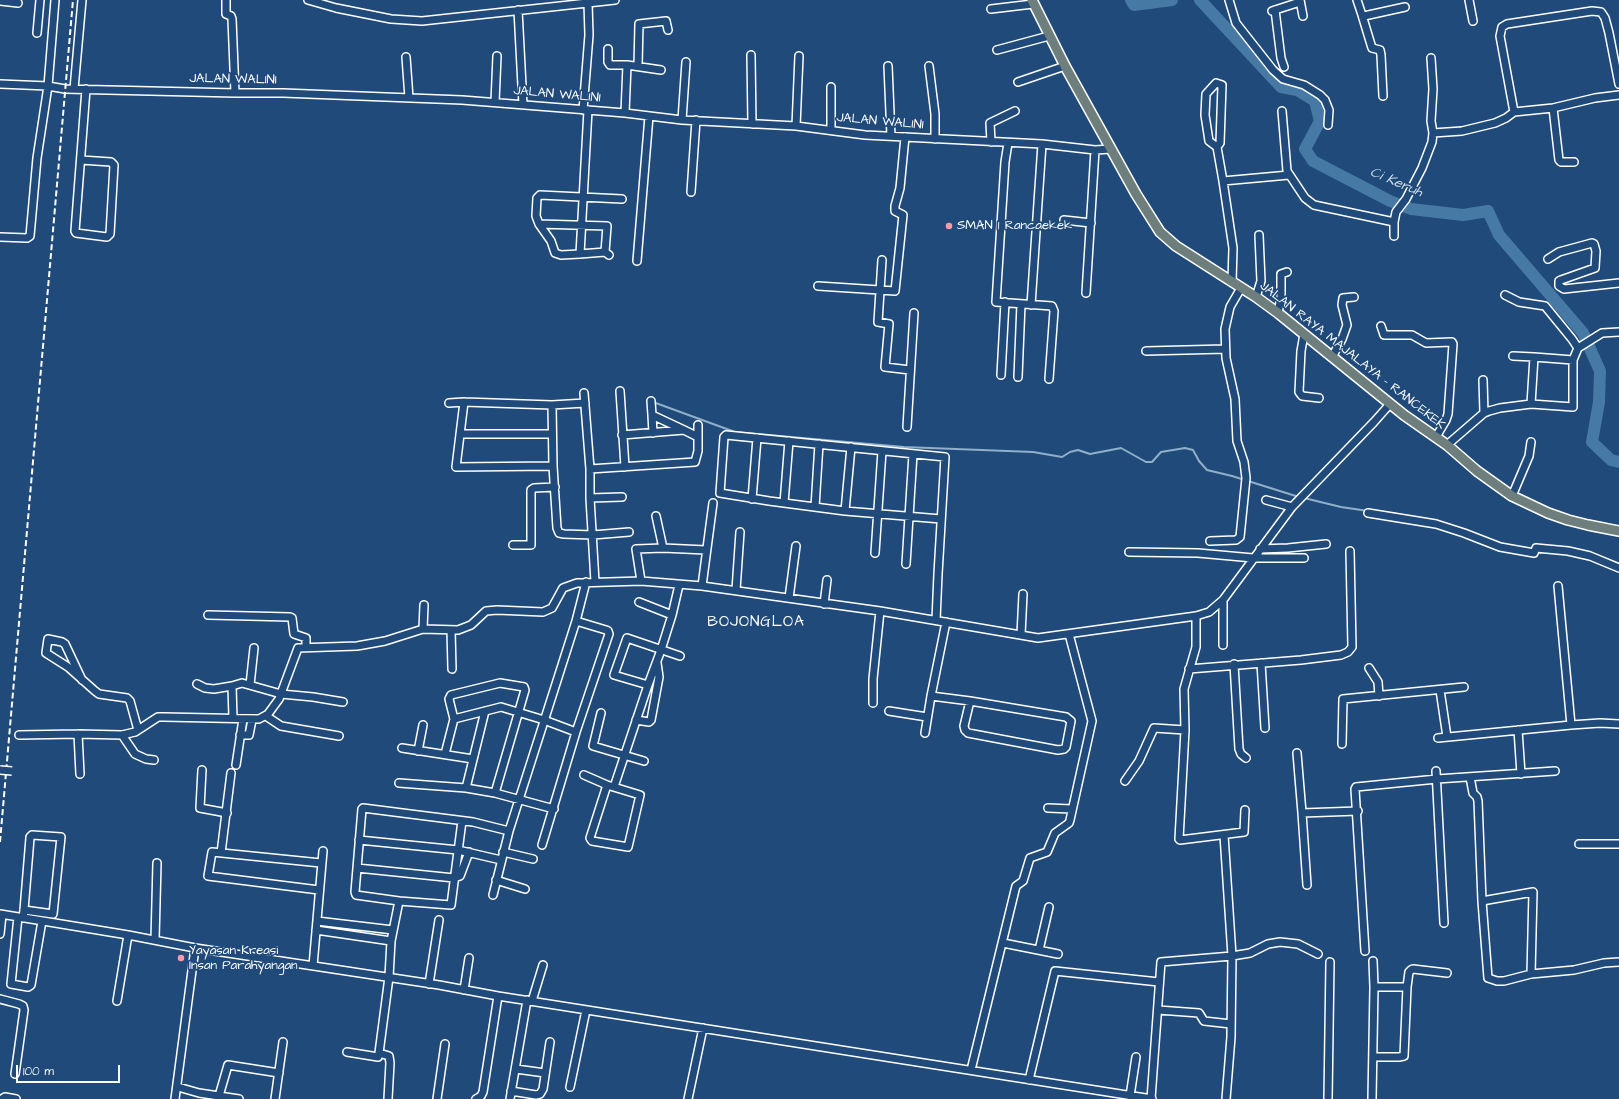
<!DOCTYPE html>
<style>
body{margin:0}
#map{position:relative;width:1619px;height:1099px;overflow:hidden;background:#1f4a7a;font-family:"Architects Daughter",sans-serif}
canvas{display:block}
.scale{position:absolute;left:16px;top:1065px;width:104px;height:18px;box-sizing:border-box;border:2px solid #fff;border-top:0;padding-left:5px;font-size:12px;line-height:14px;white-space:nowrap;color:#fff;-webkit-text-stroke:3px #1f4a7a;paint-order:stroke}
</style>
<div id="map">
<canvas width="1619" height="1099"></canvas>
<div class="scale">100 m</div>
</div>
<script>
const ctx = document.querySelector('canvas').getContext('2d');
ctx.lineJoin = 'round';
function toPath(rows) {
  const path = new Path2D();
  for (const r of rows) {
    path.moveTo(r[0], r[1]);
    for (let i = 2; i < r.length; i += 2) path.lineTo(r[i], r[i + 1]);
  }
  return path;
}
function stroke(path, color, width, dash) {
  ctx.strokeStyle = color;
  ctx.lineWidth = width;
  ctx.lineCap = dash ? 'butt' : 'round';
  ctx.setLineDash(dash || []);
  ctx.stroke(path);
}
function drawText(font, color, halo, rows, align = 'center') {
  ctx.font = font + ' "Architects Daughter",sans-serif';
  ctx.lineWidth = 3.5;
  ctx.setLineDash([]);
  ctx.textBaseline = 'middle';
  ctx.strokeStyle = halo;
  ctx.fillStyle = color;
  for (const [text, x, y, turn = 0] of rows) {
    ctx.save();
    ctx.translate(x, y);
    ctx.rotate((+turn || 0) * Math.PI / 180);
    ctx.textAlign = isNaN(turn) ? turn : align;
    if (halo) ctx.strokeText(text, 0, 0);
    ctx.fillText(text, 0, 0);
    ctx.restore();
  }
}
stroke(toPath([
 [653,402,735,432,904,447,1033,452,1062,457,1070,452,1078,450,1090,454,1121,448,1146,462,1152,462,1161,452,1185,448,1193,450,1199,461,1207,470,1232,476,1299,497],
 [1304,498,1341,507,1368,511],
 [1392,513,1406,516]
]), '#90afc8', 2);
stroke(toPath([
 [1131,0,1134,5,1172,0],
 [1200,0,1281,87,1297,90,1315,101,1320,121,1305,149,1313,161,1390,201,1411,209,1463,215,1488,211,1499,235,1583,333,1600,371,1599,402,1592,442,1611,460,1619,462]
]), '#4679a3', 12);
const minor = toPath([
 [226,0,226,14,231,16,232,19,235,93],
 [308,0,336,8,391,19,422,21,615,0],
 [1229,0,1236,23,1273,70,1283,79,1304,85,1320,95,1325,100,1329,110,1328,125],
 [1300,0,1303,16],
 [1357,0,1362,15,1364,16,1405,7],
 [1469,0,1473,21],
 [0,1,18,3],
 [991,9,1033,4],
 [518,10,523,105],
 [1275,10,1281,58,1284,67],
 [1272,11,1300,2],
 [1362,15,1372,48,1380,50,1381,55,1383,96],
 [37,33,40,0],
 [608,49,608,62,610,65,627,65,625,113],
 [997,50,1049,36],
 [751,55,752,124],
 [406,57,409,98],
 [627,65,661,70],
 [638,66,639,24,666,21,668,30],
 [888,66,891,136],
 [929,66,935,114,935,139],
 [1018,82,1065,66],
 [0,84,48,86,65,89,235,93,283,93,462,100,625,113,682,120,796,126,865,135,1042,144,1095,150,1111,149],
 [831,87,831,130],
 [74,89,82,0],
 [495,102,497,56],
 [1553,108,1559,160,1561,162,1574,162],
 [583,110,589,35,588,3],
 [1282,111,1287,171,1305,198,1314,205,1394,222],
 [1514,112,1500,36,1502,27,1507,24,1592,11,1601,12,1605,18,1609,33,1619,84],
 [682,120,686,62],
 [796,126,799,56],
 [1433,133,1462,131,1495,123,1506,118,1514,112,1553,108,1595,98,1619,95],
 [991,142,990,123,1015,111],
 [1008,143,1005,162,996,302,1052,306,1054,311,1049,379],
 [1217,147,1220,143,1222,85,1216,83,1206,94,1205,115,1209,141,1217,147,1223,181,1233,248,1232,282],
 [81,160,111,162,114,165,110,234,107,237,76,233,75,231,86,89],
 [1223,181,1289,175],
 [691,192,696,120],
 [1064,220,1091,223],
 [539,224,607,226,605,252],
 [1394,236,1394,222,1396,212,1406,199,1422,168,1432,142,1433,133,1431,121,1433,89,1431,58],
 [0,237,27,238,30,236,37,158,48,86,55,0],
 [580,254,588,110],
 [609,255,605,252,580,254,561,255,555,253,551,241,539,224,536,216,537,198,540,195,622,199],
 [1548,259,1559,252,1592,243,1594,244,1596,251,1595,268,1561,280,1559,281,1559,286,1564,289,1619,283],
 [882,260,878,322,889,324,885,367,910,370],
 [637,261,649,116],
 [818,286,895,291,903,215,895,211,895,206,900,188,905,137],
 [1086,293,1095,150],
 [1505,295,1519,302,1545,306,1572,339,1578,348],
 [1256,297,1261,281,1259,235],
 [1031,305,1042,144],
 [1278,313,1281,297,1281,274,1287,272],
 [1381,326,1384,335,1412,335,1426,343,1452,342,1453,344,1448,414,1446,420,1436,437],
 [1304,334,1301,351,1299,392,1302,396,1319,398],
 [1146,351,1225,349],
 [1513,356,1534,357],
 [1332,357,1342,339,1347,325,1342,305,1343,298,1354,297],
 [1001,375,1005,302],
 [1018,377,1021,304],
 [1483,380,1484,413],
 [620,391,625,467],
 [584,393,590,469,590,498,595,582],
 [651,401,652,415,684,430],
 [464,402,456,467,553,466],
 [449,403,464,402,552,405,585,403],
 [1531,404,1534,357,1573,360],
 [552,405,553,466,557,528,559,533,564,534,593,535,629,532],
 [652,415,653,433],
 [907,427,914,313],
 [460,434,552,434],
 [622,435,684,430,698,437],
 [1447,445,1484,413,1489,411,1500,408,1531,404,1573,407,1573,360,1578,348,1602,333,1619,332],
 [590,469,695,462,698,451,698,425],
 [1512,496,1529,456,1531,442],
 [590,498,622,497],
 [752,499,757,438],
 [1266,500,1292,507],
 [784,503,789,441],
 [815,507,819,444],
 [845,511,851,447],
 [1368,513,1436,524,1464,533,1500,547,1534,553,1536,548,1568,551,1590,556,1619,568],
 [656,516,663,548],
 [1210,541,1236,540,1240,537,1246,478,1244,462,1237,441,1235,399,1226,358,1225,329,1230,307,1241,288],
 [513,545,531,545,531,490,534,488,555,487],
 [1260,549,1288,548,1326,544],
 [1129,552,1198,553,1253,558,1304,558],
 [875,553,882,451],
 [906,564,913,454],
 [641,581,636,549,663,548,706,550],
 [702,586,713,503],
 [1558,586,1571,725],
 [736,590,740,532],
 [789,598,796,546],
 [1223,600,1223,645],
 [639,602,672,615],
 [824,604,827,580],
 [208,615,290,617,292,618,294,634,306,638,306,647],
 [936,620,938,574,945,457,726,435,724,437,720,493,769,501,845,511,941,519],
 [946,622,931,696,970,701,1066,717,1071,721,1066,747,1064,749,1058,750,968,733,965,730,964,726,970,701],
 [423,629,424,605],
 [451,630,452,669],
 [1021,635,1023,594],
 [1261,663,1265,728],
 [1234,664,1239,749,1241,754,1246,758],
 [1369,668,1378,682,1379,696],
 [1189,669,1301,660,1341,655,1348,652,1352,647,1350,551],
 [82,680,65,644,62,642,48,639,46,653,68,667,95,691,99,694,127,698,130,701,138,730],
 [197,684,205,688,214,689,232,686,242,683,281,694,313,697,343,702],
 [250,685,254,648],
 [648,685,614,675,627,638,680,656],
 [232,686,233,718],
 [1440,690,1447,737],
 [873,703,873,679,880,611],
 [889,711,927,717],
 [601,713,593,746,644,761],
 [266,716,281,726,339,736],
 [454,719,501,707,544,720,576,732],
 [636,720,649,722,651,720,659,677,657,663],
 [1185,730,1184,689,1196,647,1196,616],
 [1518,730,1521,774],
 [925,733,931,696],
 [78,734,80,774],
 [19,735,78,734,122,735,135,732,158,717,164,717,259,719,268,714,279,699,298,648,357,646,385,641,423,629,458,630,471,625,486,611,497,610,543,612,552,608,563,588,577,583,641,581,702,586,880,611,1038,638,1196,616,1209,612,1223,600,1292,507,1374,422,1390,404],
 [122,735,135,754,146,759,154,760],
 [240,735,249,735,252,720],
 [1438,738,1571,725,1600,723,1619,724],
 [1342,744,1343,699,1464,687],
 [402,748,473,759],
 [418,751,423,725],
 [1297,753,1302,813,1358,811],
 [445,754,454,719,449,699,451,695,500,683,524,687,525,690,495,793],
 [236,765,243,719],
 [202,770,200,808,227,813],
 [1436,771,1444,923],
 [584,775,607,785,640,795,628,847,592,841,590,838,607,785],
 [1470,777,1473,793,1477,797,1478,801,1482,901,1488,978,1497,981,1504,981,1531,974,1574,970,1604,963,1619,962],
 [1125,781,1139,761,1154,728,1185,730,1179,839,1180,840,1244,832,1245,810],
 [399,783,466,788,495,793,554,809],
 [614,787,648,685,661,650,672,615,679,585],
 [466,788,485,711],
 [1048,808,1072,809],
 [1302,813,1307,885],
 [462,821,451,905,399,901,356,895,355,892,362,809,363,808,473,822,509,831],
 [1224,835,1232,956,1231,1037,1226,1099],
 [359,840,458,850,501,860],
 [1579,844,1619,844],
 [542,845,576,732,609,634,608,631,606,630,576,621],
 [503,852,533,859],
 [221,853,231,773],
 [357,868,454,878,460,876,469,852],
 [496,880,525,889],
 [319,890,208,876,212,852,321,863],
 [493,895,509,831,576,621,586,582],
 [1482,901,1533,892,1531,974],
 [0,914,128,935,195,948,439,985,498,996,1152,1099],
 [18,917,11,984,28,987,31,985,42,921],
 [23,918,24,910,30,838,30,837,32,835,61,837,53,914,24,910],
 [317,921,393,930],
 [316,930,391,941],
 [0,934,2,915],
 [155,940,157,863],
 [1003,943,1058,954],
 [1039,950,1049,907],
 [1365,951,1355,789,1356,787,1437,779,1555,771],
 [313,966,323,851],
 [429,984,439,920],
 [1374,987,1407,987],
 [464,990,469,958],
 [0,999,19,1004,23,1006,24,1010,15,1074],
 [117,1001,128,935],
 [532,1001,543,965],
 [1158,1010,1199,1013,1204,1021,1231,1024],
 [347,1052,378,1057,379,1053,389,1056,390,1063,388,1099],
 [379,1053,389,977,391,941,399,901],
 [1373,1057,1399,1057,1404,1056,1407,987,1409,972,1411,970,1413,969,1447,973],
 [516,1069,545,1073],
 [971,1070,1016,886,1023,881,1030,858,1047,852,1055,833,1069,823,1070,820,1092,721,1069,634],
 [1029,1080,1055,971,1159,982],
 [178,1087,199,1093,239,1099],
 [570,1087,586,1010],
 [511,1091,536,1095,540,1094,543,1089,550,1042],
 [219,1096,228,1065,279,1073],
 [1130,1096,1136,1057],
 [2,1099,5,1097,16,1099],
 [175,1099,195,948],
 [275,1099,283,1042],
 [437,1099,445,1044],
 [476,1099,481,1096,483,1092,498,996],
 [510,1099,527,1000],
 [688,1099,703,1028],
 [1151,1099,1161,962,1232,956,1250,953,1268,944,1280,942,1298,944,1318,954],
 [1328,1099,1330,962],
 [1372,1099,1374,987,1373,961]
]);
const major = toPath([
 [1032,0,1065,66,1136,194,1160,232,1176,246,1256,297,1278,313,1404,415,1447,445,1477,471,1512,496,1548,513,1568,520,1588,525,1619,531]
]);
stroke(minor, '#fff', 10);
stroke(major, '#fff', 12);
stroke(minor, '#1f4a7a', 7);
stroke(major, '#6d7e7c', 9);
stroke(toPath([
 [0,842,73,0]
]), '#fff', 2, [6, 3]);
const minorBridge = toPath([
 [0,770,12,771]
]);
stroke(minorBridge, '#fff', 10, []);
stroke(minorBridge, '#1f4a7a', 7);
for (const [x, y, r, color] of [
 [949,226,4,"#ff9aa2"],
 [181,958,4,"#ff9aa2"]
]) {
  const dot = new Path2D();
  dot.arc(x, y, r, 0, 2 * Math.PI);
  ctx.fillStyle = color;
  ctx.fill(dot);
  stroke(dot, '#1f4a7a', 1.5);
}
drawText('13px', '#fff', '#1f4a7a', [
 ["JALAN WALINI",233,80,1],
 ["JALAN WALINI",557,95,5],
 ["JALAN WALINI",880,122,5],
 ["JALAN RAYA MAJALAYA - RANCEKEK",1352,356,38]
]);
drawText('13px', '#fff', '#1f4a7a', [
 ["SMAN 1 Rancaekek",957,226],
 ["Yayasan Kreasi",189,951],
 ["Insan Parahyangan",189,966]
], 'left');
drawText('italic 14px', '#d1dee8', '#1f4a7a', [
 ["Ci Keruh",1396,183,23]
]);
ctx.letterSpacing = '1px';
drawText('15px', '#fff', '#1f4a7a', [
 ["BOJONGLOA",756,623]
]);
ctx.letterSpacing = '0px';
</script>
